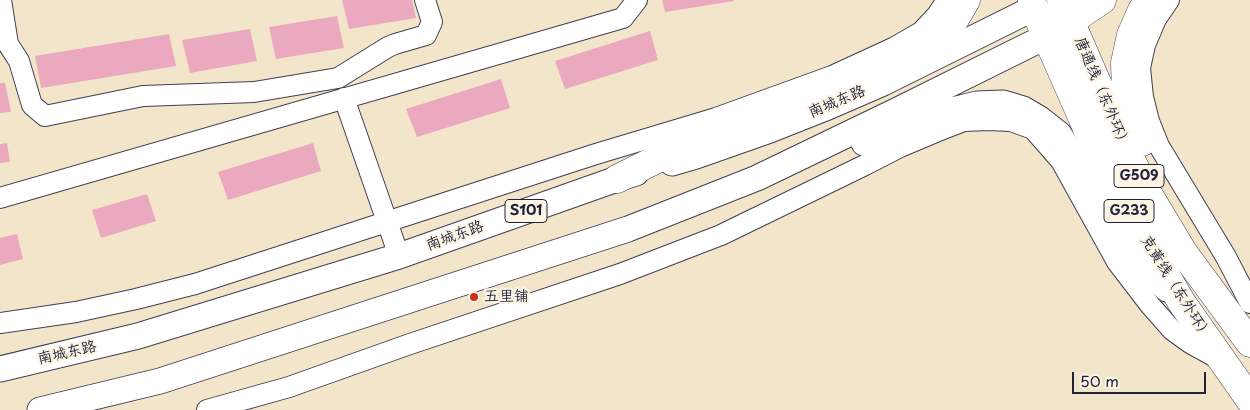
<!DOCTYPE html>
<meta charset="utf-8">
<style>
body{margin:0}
#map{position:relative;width:1250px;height:410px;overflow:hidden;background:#f3e5c9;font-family:"Playpen Sans",sans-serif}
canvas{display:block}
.scale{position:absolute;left:1072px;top:372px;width:134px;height:22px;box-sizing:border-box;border:2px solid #22223b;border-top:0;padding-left:6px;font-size:15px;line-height:18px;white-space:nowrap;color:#22223b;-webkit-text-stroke:4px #fcf5e5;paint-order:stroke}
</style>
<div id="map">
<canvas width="1250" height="410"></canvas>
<div class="scale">50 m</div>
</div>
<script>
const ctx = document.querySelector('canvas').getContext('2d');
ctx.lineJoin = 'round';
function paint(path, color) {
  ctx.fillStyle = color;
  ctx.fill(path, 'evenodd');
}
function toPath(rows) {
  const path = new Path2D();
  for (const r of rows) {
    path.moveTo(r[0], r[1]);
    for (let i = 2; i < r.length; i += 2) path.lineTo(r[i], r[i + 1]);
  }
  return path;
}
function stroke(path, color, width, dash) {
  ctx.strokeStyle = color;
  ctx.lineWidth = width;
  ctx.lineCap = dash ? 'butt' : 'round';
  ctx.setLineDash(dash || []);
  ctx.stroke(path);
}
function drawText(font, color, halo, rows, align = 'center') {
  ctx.font = font + ' "Playpen Sans","LXGW WenKai TC",sans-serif';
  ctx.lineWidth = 4.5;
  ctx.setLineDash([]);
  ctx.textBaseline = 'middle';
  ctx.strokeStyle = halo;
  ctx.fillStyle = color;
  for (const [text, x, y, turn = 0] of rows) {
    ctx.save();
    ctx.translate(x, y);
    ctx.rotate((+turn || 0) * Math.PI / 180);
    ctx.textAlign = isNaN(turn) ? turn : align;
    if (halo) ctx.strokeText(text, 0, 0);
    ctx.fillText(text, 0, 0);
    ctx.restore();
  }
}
paint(toPath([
 [342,0,412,0,416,18,349,29],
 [662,0,734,0,734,1,665,12],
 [337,16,344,48,276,59,269,27],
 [250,29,257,61,190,73,182,40],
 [650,31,658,60,565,89,555,61],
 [169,34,176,66,41,88,35,56],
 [501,79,510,108,417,137,406,109],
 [0,83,5,83,11,112,0,113],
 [7,143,10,162,0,163,0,144],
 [313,143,321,171,228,200,218,172],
 [147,194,156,221,101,238,92,210],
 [17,234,23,259,0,265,0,238]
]), '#eba9c0');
const minor = toPath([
 [1,0,8,44,19,61,32,105,45,116,143,96,254,92,338,78,388,47,395,44,426,35,432,22,425,0],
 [1169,0,1156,19,1145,45,1140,68,1143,97,1149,121,1159,146,1226,257,1250,303],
 [344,98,399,256],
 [0,198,623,18,637,0],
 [0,323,76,312,136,299,195,284,596,154,716,118,832,76,895,47,921,32,937,15,947,0],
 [207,410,289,387,410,344,620,274,721,235,865,165,900,147,938,131,964,121,988,120,1011,121,1033,129,1061,161,1117,262,1150,305,1172,330,1190,343,1219,359]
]);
const major = toPath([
 [864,143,949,111,977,104,1003,103,1023,109,1040,119,1059,134,1138,258,1156,279,1167,289],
 [672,163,696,156,770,130,823,109,883,83,1034,8],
 [0,369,138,336,399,256,617,179,636,173],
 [40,410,160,381,628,229,757,178,896,111,1047,36]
]);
const highway = toPath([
 [1032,0,1034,8,1108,176,1182,303,1250,400],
 [1061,0,1128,154,1147,192,1183,252,1250,343],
 [1057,30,1102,0],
 [1142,142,1133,122,1126,94,1125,63,1131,35,1142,10,1149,0],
 [617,179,679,148,743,123,807,101,864,77,910,53,931,41,955,19,966,0]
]);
stroke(minor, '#413f50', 22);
stroke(major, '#413f50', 27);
stroke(highway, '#413f50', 29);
stroke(minor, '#fff', 20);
stroke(major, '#fff', 25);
stroke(highway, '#fff', 28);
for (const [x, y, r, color] of [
 [474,297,5,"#c8321e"]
]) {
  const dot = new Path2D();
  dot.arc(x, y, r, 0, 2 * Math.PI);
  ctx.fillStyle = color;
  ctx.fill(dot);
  stroke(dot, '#fcf5e5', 2);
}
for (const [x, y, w] of [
 [1139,176,50],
 [526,211,42],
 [1129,211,50]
]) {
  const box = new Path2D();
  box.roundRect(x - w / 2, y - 11.5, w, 23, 4);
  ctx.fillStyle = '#fcf5e5';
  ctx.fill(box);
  stroke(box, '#22223b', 1);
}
drawText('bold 14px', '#22223b', null, [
 ["G509",1139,176],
 ["S101",526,211],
 ["G233",1129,211]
]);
drawText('15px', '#22223b', '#fcf5e5', [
 ["唐通线（东外环）",1102,93,67],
 ["南城东路",837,102,-23],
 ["南城东路",455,236,-20],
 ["克黄线（东外环）",1176,288,58],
 ["南城东路",67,353,-13]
]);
drawText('15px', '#22223b', '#fcf5e5', [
 ["五里铺",484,297]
], 'left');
</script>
